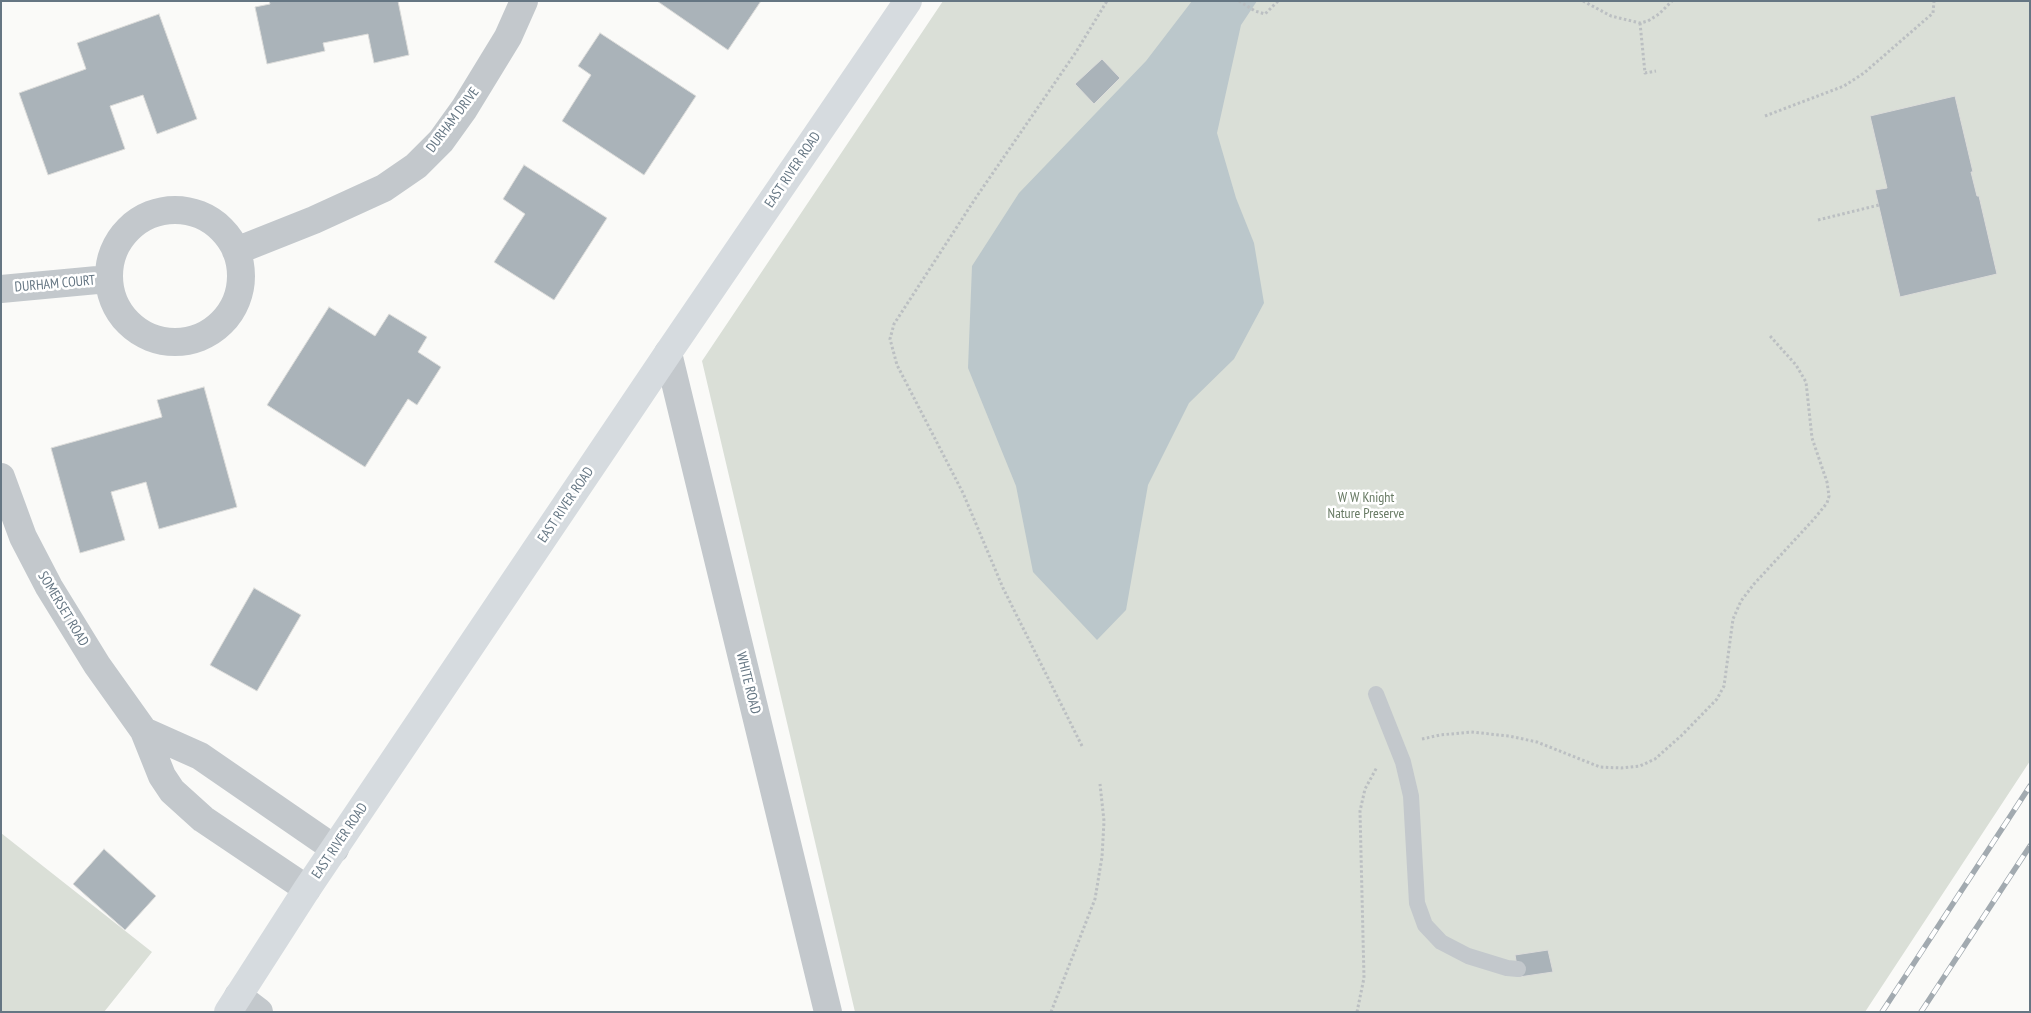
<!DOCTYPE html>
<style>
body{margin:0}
#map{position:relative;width:2031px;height:1013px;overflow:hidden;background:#fafaf8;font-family:"PT Sans Narrow",sans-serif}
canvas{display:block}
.frame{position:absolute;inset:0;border:2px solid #657683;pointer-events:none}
</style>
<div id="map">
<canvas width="2031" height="1013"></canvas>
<div class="frame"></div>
</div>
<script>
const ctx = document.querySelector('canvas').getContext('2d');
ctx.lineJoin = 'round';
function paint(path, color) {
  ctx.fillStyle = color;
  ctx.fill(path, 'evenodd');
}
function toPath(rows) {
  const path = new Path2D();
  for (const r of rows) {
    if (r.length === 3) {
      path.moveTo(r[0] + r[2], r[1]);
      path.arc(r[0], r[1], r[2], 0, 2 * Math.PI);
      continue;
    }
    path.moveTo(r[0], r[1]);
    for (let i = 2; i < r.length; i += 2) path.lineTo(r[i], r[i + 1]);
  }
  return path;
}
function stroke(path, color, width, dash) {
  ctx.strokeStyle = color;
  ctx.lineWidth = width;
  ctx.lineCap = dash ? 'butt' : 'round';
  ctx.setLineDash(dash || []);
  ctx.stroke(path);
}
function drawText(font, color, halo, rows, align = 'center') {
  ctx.font = font + ' "PT Sans Narrow",sans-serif';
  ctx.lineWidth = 5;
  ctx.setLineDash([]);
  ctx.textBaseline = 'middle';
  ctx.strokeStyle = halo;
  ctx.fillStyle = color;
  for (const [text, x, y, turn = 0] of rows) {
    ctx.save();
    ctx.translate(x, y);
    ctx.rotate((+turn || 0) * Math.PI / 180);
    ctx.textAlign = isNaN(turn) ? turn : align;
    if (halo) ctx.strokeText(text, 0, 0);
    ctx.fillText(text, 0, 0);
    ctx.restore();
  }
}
paint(toPath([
 [943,1,2030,1,2030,761,1865,1012,855,1012,702,361],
 [1,833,152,952,104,1012,1,1012]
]), '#dadfd7');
paint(toPath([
 [1192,1,1257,1,1241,25,1217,133,1236,198,1254,243,1264,303,1234,359,1189,403,1148,485,1126,610,1097,640,1033,572,1016,486,968,368,972,266,1019,193,1146,61]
]), '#bbc7cb');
const building = toPath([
 [269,1,398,1,409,55,374,63,368,34,323,43,325,51,267,64,255,7,270,4,269,1],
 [657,1,761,1,728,50,657,1],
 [159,14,197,119,157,134,143,95,110,106,125,149,48,175,19,93,86,69,77,43,159,14],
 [600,33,696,96,644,175,562,121,591,75,578,66,600,33],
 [1102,59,1120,78,1094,104,1075,84,1102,59],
 [1955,96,1973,172,1971,172,1977,196,1979,196,1997,274,1900,297,1875,190,1887,188,1870,116,1955,96],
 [524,165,607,218,554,300,494,262,525,214,503,199,524,165],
 [329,307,375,336,389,314,427,337,418,352,441,367,417,405,408,399,365,467,267,405,329,307],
 [204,387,237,507,159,529,146,482,111,492,125,540,80,553,51,448,162,417,157,400,204,387],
 [254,588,301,615,257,691,210,665,254,588],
 [104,849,156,896,125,930,73,884,104,849],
 [1548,950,1553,972,1519,977,1515,955,1548,950]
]);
paint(building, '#aab3b9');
stroke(building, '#dcdcda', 1);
stroke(toPath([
 [1239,1,1255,11,1265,14,1278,1],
 [1583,1,1611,16,1640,23,1648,21,1659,14,1672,1],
 [1640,23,1645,73,1656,71],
 [1765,116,1844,86,1864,73,1933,13,1934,1],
 [1818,220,1879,205],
 [1422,739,1440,735,1471,732,1509,736,1537,742,1600,767,1621,768,1640,766,1655,759,1682,735,1717,699,1724,686,1733,619,1741,601,1754,584,1814,519,1827,503,1829,496,1827,482,1812,438,1806,382,1796,365,1770,336],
 [1082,746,1003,588,963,493,897,365,890,339,894,324,975,199,1076,52,1107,1],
 [1051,1012,1095,899,1102,857,1104,821,1100,784],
 [1357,1012,1364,978,1360,811,1365,789,1377,767]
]), '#bbbfc2', 3, [2.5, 2.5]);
stroke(toPath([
 [1376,694,1403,762,1411,796,1417,903,1425,925,1441,942,1468,956,1507,968,1518,969]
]), '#c3c8cc', 16);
stroke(toPath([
 [175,276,66],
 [236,251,314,220,384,188,416,166,441,141,464,109,508,37,524,1],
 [1,289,108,279],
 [668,353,828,1012],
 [1,477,23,537,49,587,97,665,144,731,162,776,172,791,203,819,307,889],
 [144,731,200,756,335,849],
 [238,996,259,1012]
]), '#c3c8cc', 28);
stroke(toPath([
 [228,1012,307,889,668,353,908,1]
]), '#d6dbdf', 28);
const rail = toPath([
 [1882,1012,2030,786],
 [1921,1012,2030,846]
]);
stroke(rail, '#a2aab0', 5.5);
stroke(rail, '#fff', 4, [11]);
drawText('14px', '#657683', '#fff', [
 ["DURHAM DRIVE",453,120,-53],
 ["EAST RIVER ROAD",793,170,-56],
 ["DURHAM COURT",55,284,-5],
 ["EAST RIVER ROAD",566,505,-56],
 ["SOMERSET ROAD",63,609,59],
 ["WHITE ROAD",748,683,76],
 ["EAST RIVER ROAD",340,841,-56]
]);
drawText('14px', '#687a64', '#fff', [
 ["W W Knight",1366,498],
 ["Nature Preserve",1366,514]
]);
</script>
